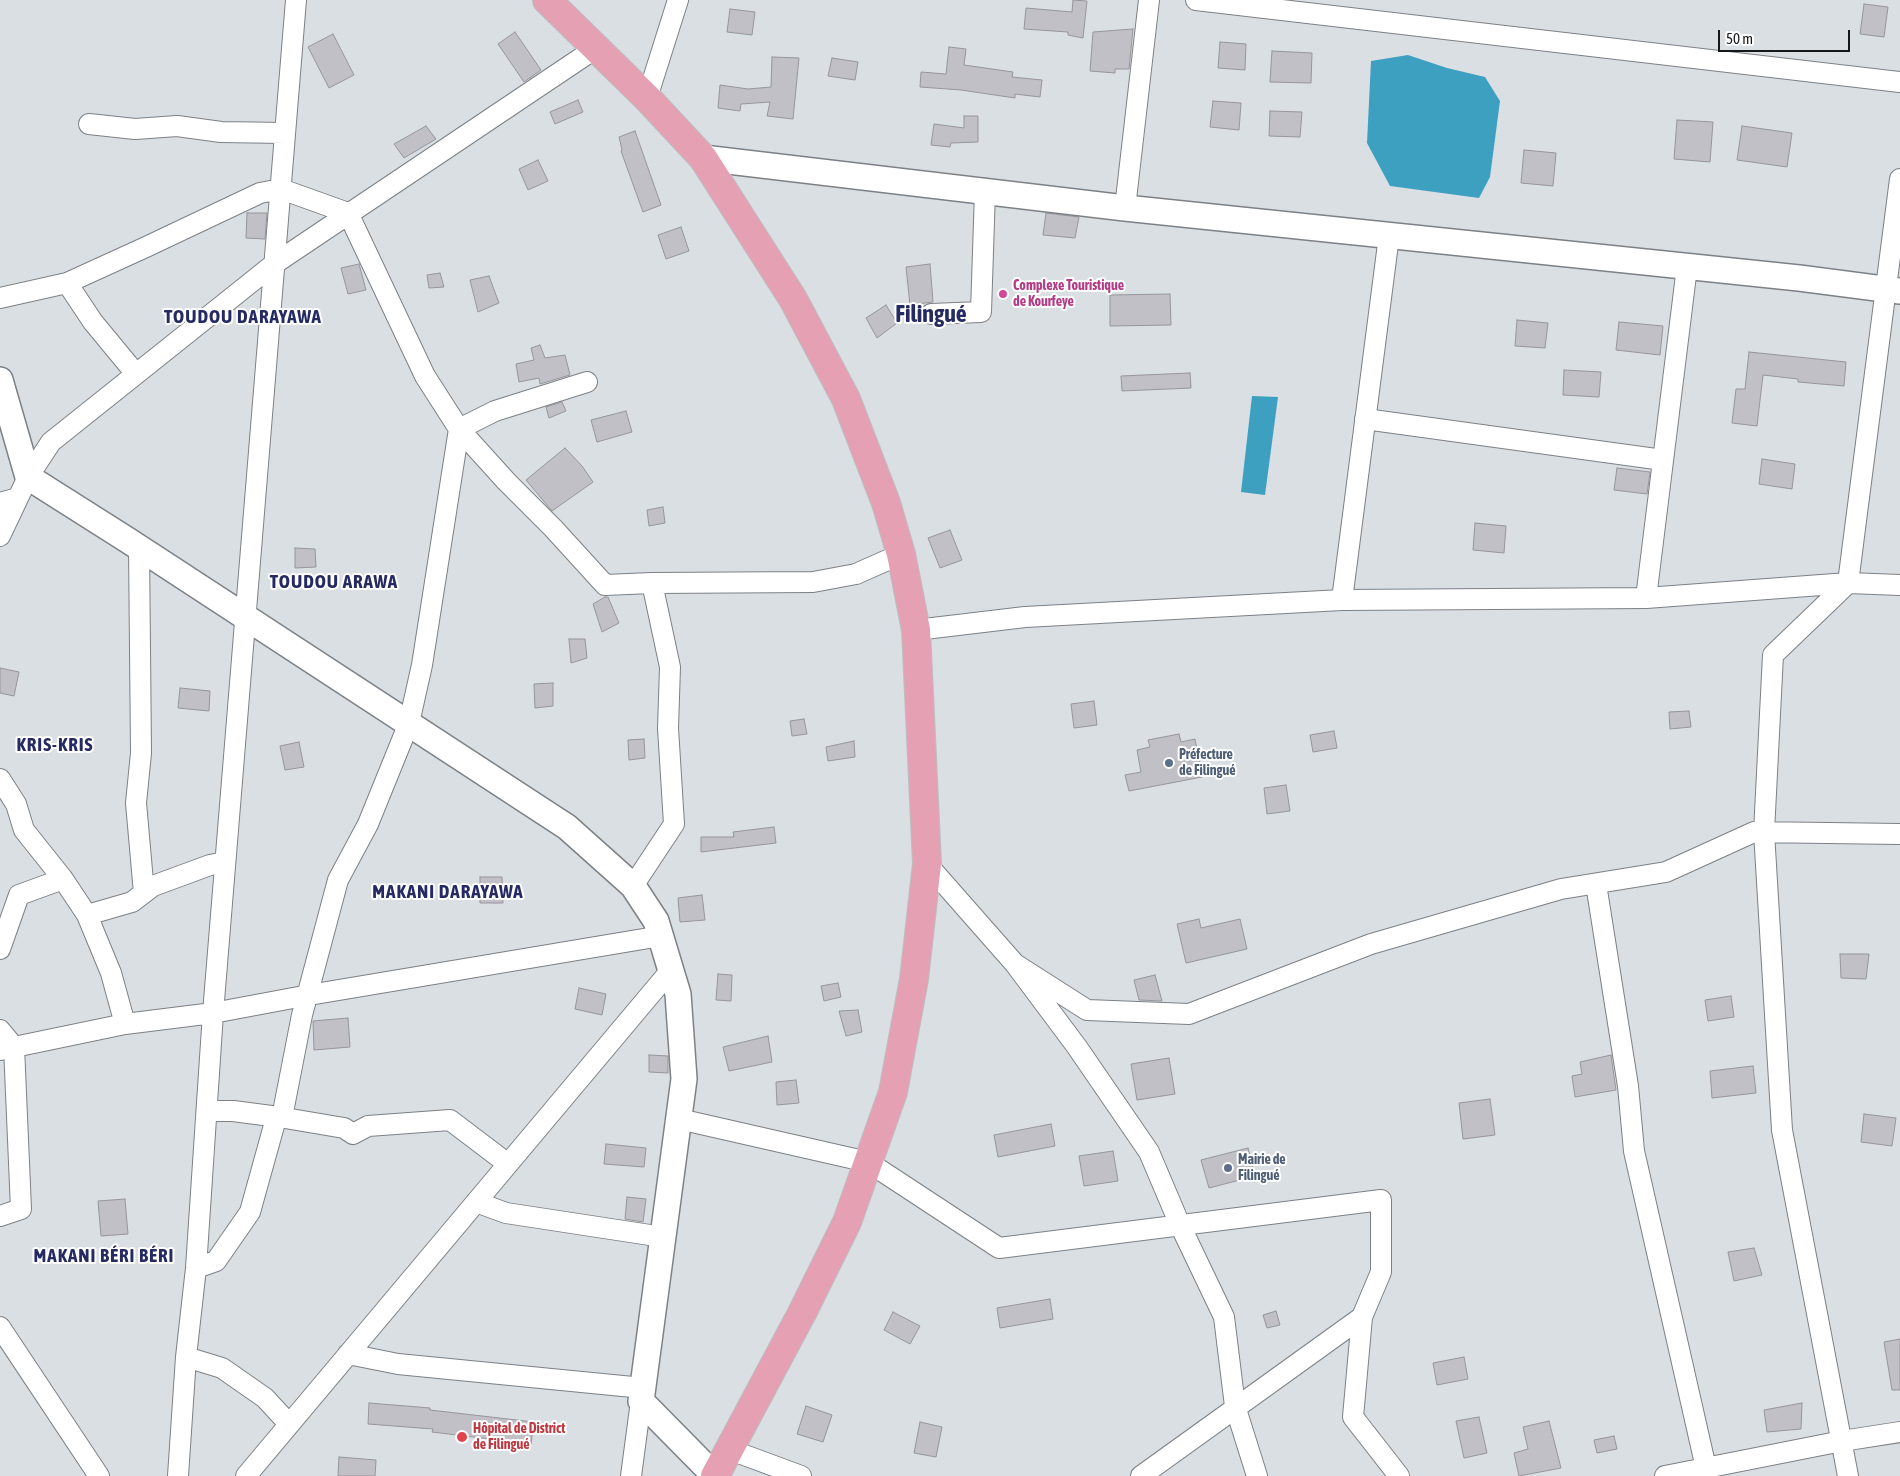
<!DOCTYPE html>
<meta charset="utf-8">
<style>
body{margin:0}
#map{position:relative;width:1900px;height:1476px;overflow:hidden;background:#dadfe4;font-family:"Asap Condensed",sans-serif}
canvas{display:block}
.scale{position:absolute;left:1718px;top:30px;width:132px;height:22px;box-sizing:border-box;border:2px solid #151718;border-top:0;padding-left:6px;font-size:15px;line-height:18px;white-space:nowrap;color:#151718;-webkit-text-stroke:4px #fff;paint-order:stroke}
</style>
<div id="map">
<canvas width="1900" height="1476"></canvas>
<div class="scale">50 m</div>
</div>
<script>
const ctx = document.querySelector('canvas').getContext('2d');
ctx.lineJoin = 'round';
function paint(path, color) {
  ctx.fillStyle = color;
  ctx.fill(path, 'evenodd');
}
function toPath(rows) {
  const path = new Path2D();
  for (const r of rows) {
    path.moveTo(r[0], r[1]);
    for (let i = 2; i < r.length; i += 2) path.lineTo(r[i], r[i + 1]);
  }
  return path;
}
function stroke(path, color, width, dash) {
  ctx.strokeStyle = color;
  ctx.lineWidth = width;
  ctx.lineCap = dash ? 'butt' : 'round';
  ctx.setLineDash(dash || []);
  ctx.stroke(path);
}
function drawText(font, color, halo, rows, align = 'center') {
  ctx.font = font + ' "Asap Condensed",sans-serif';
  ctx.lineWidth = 4;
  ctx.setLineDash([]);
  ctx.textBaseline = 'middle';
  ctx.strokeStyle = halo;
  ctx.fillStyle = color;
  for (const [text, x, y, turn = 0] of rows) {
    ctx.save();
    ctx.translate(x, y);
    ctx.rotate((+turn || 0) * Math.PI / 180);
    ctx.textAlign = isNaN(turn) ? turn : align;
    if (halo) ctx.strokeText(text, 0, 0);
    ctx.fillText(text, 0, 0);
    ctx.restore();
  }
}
paint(toPath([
 [1408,55,1447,68,1485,77,1500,101,1490,177,1479,198,1390,186,1367,143,1371,61],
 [1252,396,1278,397,1265,495,1241,492]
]), '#3da0c0');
const building = toPath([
 [1073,0,1087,1,1083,38,1068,35,1068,32,1024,29,1026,8,1072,12,1073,0],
 [1864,4,1888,7,1884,37,1860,34,1864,4],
 [730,9,755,12,752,35,727,32,730,9],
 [1133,29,1129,69,1115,69,1115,73,1090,71,1093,32,1133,29],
 [515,32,541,70,524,82,498,44,515,32],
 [333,34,354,75,329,88,308,47,333,34],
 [1220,42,1246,44,1245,70,1218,68,1220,42],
 [949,47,966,49,964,65,1013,72,1012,77,1042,80,1040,97,1015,94,1015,98,961,90,920,87,921,72,946,74,949,47],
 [1272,51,1312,53,1311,83,1270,82,1272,51],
 [772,57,799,58,793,119,767,116,770,102,741,104,740,111,718,108,720,85,748,89,771,87,772,57],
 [832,58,858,62,855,80,828,76,832,58],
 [578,100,583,112,555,124,550,112,578,100],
 [1213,101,1241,103,1239,130,1210,127,1213,101],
 [1270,111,1302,112,1300,137,1269,136,1270,111],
 [964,116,978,116,978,142,951,143,950,147,931,145,934,124,964,128,964,116],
 [1677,120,1713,122,1710,162,1674,159,1677,120],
 [426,126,436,139,404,158,394,144,426,126],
 [1742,126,1792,133,1787,167,1737,160,1742,126],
 [635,131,661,205,643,212,621,151,622,150,619,137,635,131],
 [1524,150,1556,153,1553,186,1521,183,1524,150],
 [538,160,548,181,528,190,519,169,538,160],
 [247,213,267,213,265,239,246,238,247,213],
 [1046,213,1079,217,1075,238,1043,235,1046,213],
 [681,227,689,251,666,259,658,235,681,227],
 [359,264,366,290,348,294,341,268,359,264],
 [930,264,933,302,910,305,906,267,930,264],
 [440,273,444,287,429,288,427,275,440,273],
 [489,276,499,303,478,312,470,280,489,276],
 [1170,294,1171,325,1110,326,1110,295,1170,294],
 [886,305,897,323,877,338,866,318,886,305],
 [1517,320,1548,323,1545,348,1515,346,1517,320],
 [1619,322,1663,326,1660,355,1616,350,1619,322],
 [540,345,545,358,565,355,570,375,540,384,539,378,519,382,516,364,534,360,531,348,540,345],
 [1749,352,1846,362,1844,386,1798,382,1798,379,1763,375,1757,426,1732,423,1736,389,1745,389,1749,352],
 [1564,370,1601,372,1599,397,1563,395,1564,370],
 [1190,373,1191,388,1122,391,1121,376,1190,373],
 [562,402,566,411,549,418,546,407,562,402],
 [626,411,632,432,597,442,591,420,626,411],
 [565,448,582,466,593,482,552,511,526,480,565,448],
 [1762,459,1795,464,1792,489,1759,484,1762,459],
 [1617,468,1650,472,1647,494,1614,490,1617,468],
 [663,507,665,523,649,526,647,510,663,507],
 [1475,523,1506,526,1504,553,1473,550,1475,523],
 [950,530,962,560,940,568,928,538,950,530],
 [295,548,315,549,316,567,295,568,295,548],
 [605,597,608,597,619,623,602,632,593,604,605,597],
 [569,639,585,639,587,658,571,663,569,639],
 [0,668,19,672,14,696,0,693,0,668],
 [553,683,553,706,535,708,534,684,553,683],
 [180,688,210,691,209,711,178,708,180,688],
 [1094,701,1097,725,1074,728,1071,704,1094,701],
 [1689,711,1691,727,1670,729,1669,712,1689,711],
 [804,719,807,734,792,736,790,721,804,719],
 [1334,731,1337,748,1313,752,1310,735,1334,731],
 [1179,734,1181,742,1195,739,1202,777,1129,791,1125,775,1141,772,1137,750,1150,747,1148,740,1179,734],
 [644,739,645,758,629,760,628,740,644,739],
 [854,741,855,757,828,761,826,747,854,741],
 [299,742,304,767,285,770,280,746,299,742],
 [1286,785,1290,811,1267,814,1264,788,1286,785],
 [774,827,776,843,701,852,701,837,734,837,733,832,774,827],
 [480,877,502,877,503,903,480,903,480,877],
 [702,895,705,920,680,922,678,898,702,895],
 [1199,919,1201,928,1240,919,1247,949,1186,963,1177,924,1199,919],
 [1840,954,1869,954,1866,979,1841,978,1840,954],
 [718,974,732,975,731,1001,716,1000,718,974],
 [1155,975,1162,1001,1139,1000,1134,980,1155,975],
 [838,983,841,997,824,1001,821,986,838,983],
 [579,988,606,994,602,1015,575,1009,579,988],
 [1731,996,1734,1017,1708,1021,1705,1000,1731,996],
 [858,1010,862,1032,846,1036,839,1011,858,1010],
 [348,1018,350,1047,314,1050,313,1021,348,1018],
 [768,1036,772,1062,729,1071,723,1047,768,1036],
 [649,1055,668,1056,668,1073,649,1072,649,1055],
 [1611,1055,1616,1090,1575,1097,1572,1076,1582,1074,1580,1062,1611,1055],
 [1169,1058,1175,1094,1137,1100,1131,1064,1169,1058],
 [1753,1066,1756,1093,1712,1098,1710,1071,1753,1066],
 [796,1080,799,1103,777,1105,776,1082,796,1080],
 [1490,1099,1495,1135,1463,1139,1459,1103,1490,1099],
 [1864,1114,1896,1118,1892,1146,1861,1142,1864,1114],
 [1051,1124,1055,1146,998,1157,994,1135,1051,1124],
 [606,1144,646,1148,644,1167,604,1164,606,1144],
 [1248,1148,1255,1176,1209,1188,1201,1160,1248,1148],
 [1113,1151,1118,1181,1084,1186,1079,1156,1113,1151],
 [627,1197,646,1199,643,1222,625,1219,627,1197],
 [125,1199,128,1234,101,1236,98,1201,125,1199],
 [1754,1248,1762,1275,1734,1281,1728,1252,1754,1248],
 [1050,1299,1053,1319,1000,1328,997,1308,1050,1299],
 [1276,1311,1280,1325,1267,1328,1263,1315,1276,1311],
 [893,1312,920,1326,910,1344,884,1330,893,1312],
 [1900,1339,1900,1390,1892,1390,1884,1342,1900,1339],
 [1464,1357,1468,1379,1437,1385,1433,1363,1464,1357],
 [369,1403,430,1408,430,1410,534,1422,531,1444,432,1432,433,1429,368,1424,369,1403],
 [1802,1403,1801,1429,1767,1432,1764,1410,1802,1403],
 [806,1406,832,1415,823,1442,797,1434,806,1406],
 [1479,1417,1487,1453,1464,1458,1456,1421,1479,1417],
 [1549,1421,1561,1468,1519,1476,1514,1453,1528,1449,1523,1427,1549,1421],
 [920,1422,942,1427,936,1457,914,1453,920,1422],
 [1614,1436,1617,1449,1597,1453,1594,1440,1614,1436],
 [339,1457,376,1460,375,1476,338,1476,339,1457]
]);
paint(building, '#c1c0c6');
stroke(building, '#96959b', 1);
const minor = toPath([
 [1196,0,1900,82],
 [647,98,678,0],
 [89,124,135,129,177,126,221,132,285,133],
 [1125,208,1149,0],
 [67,283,93,322,136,374],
 [0,298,67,283,146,247,260,193,281,189,348,213,425,376,459,429,506,481,553,528,605,585,652,583,670,667,668,728,674,824,633,886],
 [931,314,981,312,985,191],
 [1365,419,1663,460],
 [0,503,18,498,28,477,51,442,274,264,596,48],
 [0,536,18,498],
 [139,547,141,753,136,803,144,893],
 [652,583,813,582,856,574,901,554],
 [1646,598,1687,267],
 [1342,600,1389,236],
 [916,630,1025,617,1342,600,1646,598,1848,583,1900,585],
 [0,779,16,804,24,830,63,879,87,915,111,973,125,1024],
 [927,864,1015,964,1077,1047,1149,1152,1180,1225,1224,1317,1235,1406,1257,1476],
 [1596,884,1628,1086,1634,1151,1706,1468],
 [87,915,132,902,153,886,210,865,225,862],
 [0,949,19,895,63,879],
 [1015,964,1087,1010,1189,1014,1371,944,1561,889,1666,872,1754,832,1900,834],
 [0,1030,14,1047,21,1209,0,1216],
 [0,1050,125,1024,213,1013,309,995,661,936],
 [207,1111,233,1111,279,1117,344,1128,353,1134,368,1126,450,1120,508,1164],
 [679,1119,868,1162,999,1248,1381,1200,1381,1272,1362,1317,1141,1476],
 [476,1202,506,1213,663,1237],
 [196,1268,216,1261,250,1212,275,1122,283,1112,302,1015,338,880,368,824,409,723,422,665,459,429,495,411,587,382],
 [1362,1317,1353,1417,1399,1476],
 [0,1327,99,1476],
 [348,1354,398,1364,643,1388],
 [186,1357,222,1368,265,1398,289,1424],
 [728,1449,801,1476],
 [178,1476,186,1357,196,1268,213,1013,296,0],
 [246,1476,671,970],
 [631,1476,641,1401],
 [1665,1476,1842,1441,1900,1432],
 [1848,1476,1782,1130,1764,832,1773,655,1848,583,1900,179]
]);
const tertiary = toPath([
 [703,158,1125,208,1799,278,1900,291],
 [0,380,28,477,129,541,567,827,633,886,656,921,678,994,684,1079,641,1401,715,1476]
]);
const primary = toPath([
 [547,0,647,98,703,158,793,299,846,399,886,503,901,554,916,630,927,864,914,979,893,1092,847,1222,802,1313,715,1476]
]);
stroke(minor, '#7c8186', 22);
stroke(tertiary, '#7c8186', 28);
stroke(primary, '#bdbebe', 30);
stroke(minor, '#fff', 20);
stroke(tertiary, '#fff', 25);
stroke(primary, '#e5a1b3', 28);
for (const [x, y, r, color] of [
 [1003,294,5,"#d1479c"],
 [1169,763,5,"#5c6f8a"],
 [1228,1168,5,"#5c6f8a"],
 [462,1437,6,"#e0444e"]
]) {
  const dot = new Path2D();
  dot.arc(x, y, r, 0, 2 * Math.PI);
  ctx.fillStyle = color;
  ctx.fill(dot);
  stroke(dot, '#fff', 2);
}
drawText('bold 14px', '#b23c85', '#fff', [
 ["Complexe Touristique",1013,286],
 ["de Kourfeye",1013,302]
], 'left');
drawText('bold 14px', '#4e5e75', '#fff', [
 ["Préfecture",1179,755],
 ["de Filingué",1179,771],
 ["Mairie de",1238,1160],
 ["Filingué",1238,1176]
], 'left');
drawText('bold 14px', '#be3a42', '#fff', [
 ["Hôpital de District",473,1429],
 ["de Filingué",473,1445]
], 'left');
ctx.letterSpacing = '1px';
drawText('bold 19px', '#262a63', '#fff', [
 ["TOUDOU DARAYAWA",243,317],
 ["TOUDOU ARAWA",334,582],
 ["KRIS-KRIS",55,745],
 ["MAKANI DARAYAWA",448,892],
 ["MAKANI BÉRI BÉRI",104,1256]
]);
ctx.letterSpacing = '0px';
drawText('bold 24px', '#262a63', '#fff', [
 ["Filingué",931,314]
]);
</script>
